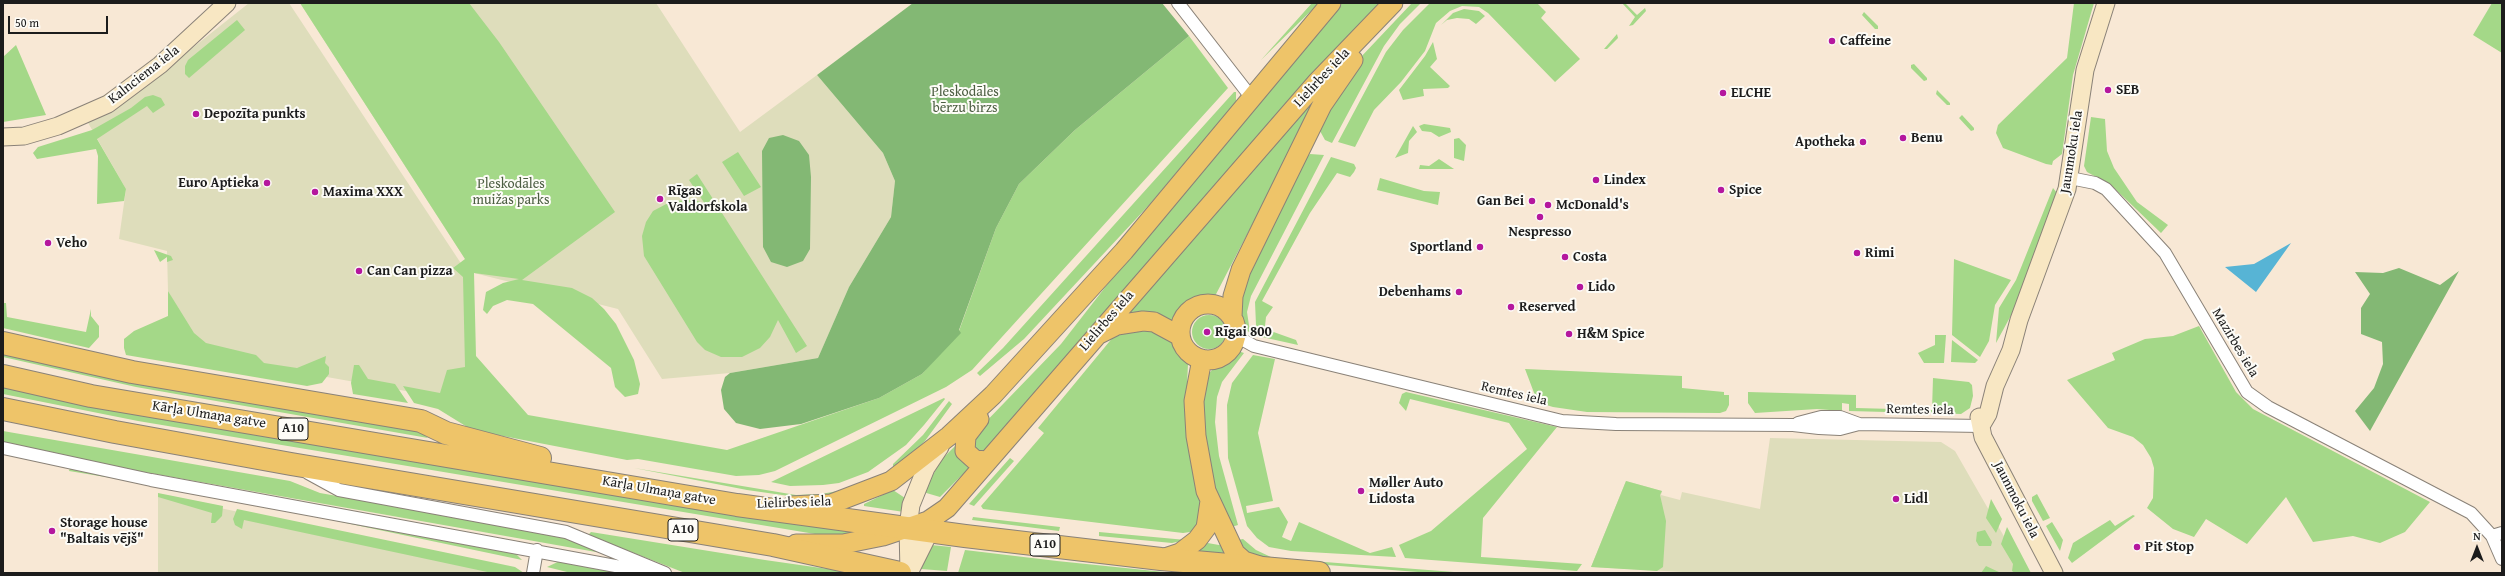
<!DOCTYPE html>
<meta charset="utf-8">
<style>
body{margin:0}
#map{position:relative;width:2505px;height:576px;overflow:hidden;background:#f8e8d5;font-family:"Gentium Book Plus",serif}
canvas{display:block}
.frame{position:absolute;inset:0;border:4px solid #1c1c1c;pointer-events:none}
.north{position:absolute;left:2457px;top:528px;width:40px;height:40px;-webkit-text-stroke:3px #fdfcf7;paint-order:stroke;rotate:0deg;font-size:11px;font-weight:700;line-height:16px;text-align:center;color:#1c1c1c}
.north::after{content:'';display:block;margin:auto;width:14px;height:18px;background:#1c1c1c;clip-path:polygon(50% 0,100% 100%,50% 72%,0 100%)}
.scale{position:absolute;left:8px;top:16px;width:100px;height:18px;box-sizing:border-box;border:2px solid #1c1c1c;border-top:0;padding-left:5px;font-size:12px;line-height:14px;white-space:nowrap;color:#1c1c1c;-webkit-text-stroke:3px #fdfcf7;paint-order:stroke}
</style>
<div id="map">
<canvas width="2505" height="576"></canvas>
<div class="frame"></div>
<div class="north">N</div>
<div class="scale">50 m</div>
</div>
<script>
const ctx = document.querySelector('canvas').getContext('2d');
ctx.lineJoin = 'round';
function paint(path, color) {
  ctx.fillStyle = color;
  ctx.fill(path, 'evenodd');
}
function toPath(rows) {
  const path = new Path2D();
  for (const r of rows) {
    if (r.length === 3) {
      path.moveTo(r[0] + r[2], r[1]);
      path.arc(r[0], r[1], r[2], 0, 2 * Math.PI);
      continue;
    }
    path.moveTo(r[0], r[1]);
    for (let i = 2; i < r.length; i += 2) path.lineTo(r[i], r[i + 1]);
  }
  return path;
}
function stroke(path, color, width, dash) {
  ctx.strokeStyle = color;
  ctx.lineWidth = width;
  ctx.lineCap = dash ? 'butt' : 'round';
  ctx.setLineDash(dash || []);
  ctx.stroke(path);
}
function drawText(font, color, halo, rows, align = 'center') {
  ctx.font = font + ' "Gentium Book Plus",serif';
  ctx.lineWidth = 4;
  ctx.setLineDash([]);
  ctx.textBaseline = 'middle';
  ctx.strokeStyle = halo;
  ctx.fillStyle = color;
  for (const [text, x, y, turn = 0] of rows) {
    ctx.save();
    ctx.translate(x, y);
    ctx.rotate((+turn || 0) * Math.PI / 180);
    ctx.textAlign = isNaN(turn) ? turn : align;
    if (halo) ctx.strokeText(text, 0, 0);
    ctx.fillText(text, 0, 0);
    ctx.restore();
  }
}
paint(toPath([
 [249,3,289,3,466,271,470,373,445,398,203,355,168,291,167,251,119,239,126,189,87,121,113,111],
 [300,3,656,3,740,132,817,75,883,153,895,181,891,217,849,287,818,358,730,373,662,379,618,309,474,273],
 [1770,438,1941,442,1955,451,2025,573,1701,573,1591,567,1626,481,1662,491,1661,495,1680,500,1682,492,1760,509],
 [158,495,510,569,513,573,158,573]
]), '#deddbb');
paint(toPath([
 [300,3,469,3,499,42,615,212,522,280,572,288,592,298,604,309,616,324,634,360,640,384,638,394,625,397,615,387,611,368,533,304,507,300,493,306,487,314,483,310,486,292,503,283,519,279,474,273,476,356,528,415,727,450,879,398,922,374,959,331,996,228,1019,184,1075,130,1189,36,1228,88,972,370,946,387,775,471,759,475,736,476,638,459,627,460,472,430,438,409,414,403,403,386,440,393,447,370,465,367,463,277,453,268,465,259],
 [1312,3,1319,3,1261,60],
 [1342,3,1381,3,986,450,978,451,974,448,976,432,1061,344,1124,263],
 [1412,3,1421,3,1400,24,1384,46,1332,143,1325,140,1320,131,1322,116,1359,59],
 [1430,3,1537,3,1546,12,1541,18,1580,59,1555,82,1488,13,1479,7,1462,6,1450,11,1436,23,1425,51,1401,82,1374,110,1355,147,1338,142,1386,52,1403,30],
 [1622,3,1625,3,1637,15,1645,8,1646,11,1633,25,1629,26,1635,17],
 [2074,3,2094,3,2073,75,2062,154,2053,161,2052,165,2046,164,2003,148,1996,133,1998,125,2067,58],
 [2492,3,2502,3,2502,53,2473,35],
 [1464,9,1479,11,1485,16,1476,24,1469,19,1457,18,1447,20,1441,25,1453,13],
 [1864,12,1878,26,1878,29,1875,29,1862,15],
 [237,20,245,30,189,78,185,74,185,66,188,60],
 [1617,34,1618,38,1607,49,1604,49],
 [1433,42,1437,59,1430,67,1450,86,1448,88,1423,89,1424,96,1403,100,1399,90,1425,56],
 [16,45,46,115,3,122,3,57],
 [1914,64,1927,78,1927,80,1924,81,1911,68,1911,65],
 [1323,88,1214,298,1202,298,1190,301,1178,313,1173,321,1158,318,1123,318],
 [1937,90,1950,103,1950,105,1947,105,1936,94],
 [1234,92,1236,92,1236,101,1228,112,1149,205,1024,339,980,376,977,373,1003,348],
 [153,95,161,98,165,105,153,113,147,106,97,139,126,189,124,201,97,204,98,156,96,149,37,159,33,153,38,147,92,130,131,108,145,97],
 [1962,115,1974,128,1974,130,1971,131,1959,118],
 [2091,117,2105,119,2107,151,2114,168,2137,202,2168,225,2161,233,2111,185,2087,172,2084,166],
 [1424,124,1450,128,1451,132,1439,137,1431,132,1422,131,1419,126],
 [1413,126,1417,132,1409,141,1408,153,1395,158],
 [1459,138,1466,145,1464,161,1454,158,1454,139],
 [738,152,761,187,744,196,722,162],
 [1310,154,1324,155,1251,296,1247,312,1250,332,1243,330,1237,304,1237,296,1305,158],
 [1331,157,1354,164,1356,168,1354,172,1350,177,1337,173,1310,213,1262,301,1273,307,1266,317,1265,326,1268,330,1296,340,1298,345,1262,337,1257,332,1256,325,1255,302],
 [1439,159,1454,169,1419,169,1420,165,1429,166],
 [697,174,807,346,796,353,778,320,770,337,760,348,742,357,721,357,705,350,697,342,644,256,642,236,646,222,653,211,672,201,695,200,705,204,689,180],
 [1380,178,1424,191,1440,192,1438,205,1377,190],
 [2053,188,2057,193,2015,308,1996,343,1999,308,2016,280],
 [154,250,171,256,173,260,167,262,167,257,160,262],
 [1954,259,2011,280,1995,305,1989,341,1980,357,1952,335],
 [168,291,194,333,206,343,256,355,264,363,297,368,326,356,325,363,329,367,329,374,322,383,307,386,126,355,124,348,124,339,134,331,168,316],
 [3,303,6,303,7,317,86,332,91,309,91,316,99,326,99,337,89,348,3,328],
 [1209,332,17],
 [2199,326,2236,392,2253,409,2430,502,2405,532,2380,543,2353,536,2313,542,2286,497,2247,544,2206,519,2194,537,2173,529,2147,508,2153,498,2154,468,2151,458,2143,445,2133,437,2108,428,2067,380,2115,360,2112,353,2145,339,2173,336],
 [1144,327,1172,339,1188,364,1186,406,1203,512,1197,531,1183,533,983,509,981,506,1044,433,1038,428,1114,336,1122,330],
 [1935,335,1946,335,1944,363,1924,363,1918,353,1935,345],
 [1952,340,1978,360,1975,363,1951,362],
 [3,350,419,431,428,438,136,387,3,357],
 [1238,351,1244,353,1222,382,1217,397,1215,422,1219,456,1238,525,1228,528,1216,498,1205,442,1203,394,1208,375,1215,366,1232,358],
 [1253,355,1275,359,1258,433,1273,501,1246,506,1247,513,1279,507,1288,522,1282,537,1291,541,1299,522,1370,553,1392,547,1396,557,1291,551,1269,547,1257,538,1247,526,1228,458,1227,405,1232,383],
 [354,365,359,365,368,379,395,384,408,403,353,394,351,383],
 [1525,369,1682,376,1682,388,1724,392,1724,395,1729,395,1729,405,1726,411,1720,413,1587,412,1553,407,1543,404,1536,398],
 [1933,378,1969,382,1972,385,1973,396,1970,408,1961,414,1849,411,1849,404,1842,403,1842,411,1817,409,1755,413,1748,403,1748,392,1856,395,1856,408,1932,410],
 [3,387,710,509,870,535,815,534,138,421,3,394],
 [1406,392,1557,427,1483,518,1481,557,1582,564,1577,571,1405,558,1399,545,1431,531,1527,449,1509,423,1410,399,1406,411,1399,403,1402,394],
 [944,398,945,399,924,425,906,445,868,472,839,483,823,485,790,486,771,482],
 [949,401,952,404,925,441,905,461,893,469,893,464,923,435],
 [3,431,290,481,320,493,337,496,540,531,564,537,596,550,596,552,127,469,3,443],
 [956,445,958,457,969,468,940,497,923,492,942,459],
 [1010,458,1014,461,974,506,969,504],
 [70,468,130,481,69,471],
 [634,468,796,495,821,494,849,489,834,494,796,497,747,490],
 [1626,481,1662,491,1660,495,1666,521,1663,567,1657,571,1591,567],
 [893,490,908,500,904,512,864,506,864,504],
 [158,493,223,506,222,516,215,523,211,523,212,513,158,497],
 [2037,494,2050,518,2043,521,2032,501,2032,497],
 [1991,499,2002,519,1996,533,1986,518],
 [246,502,514,552,522,560],
 [237,509,515,567,524,573,492,573,244,520,242,529,235,525,233,519],
 [2133,515,2135,516,2072,563,2068,558,2073,543,2110,520,2115,526],
 [973,517,1060,527,1059,531,972,520],
 [2052,522,2063,540,2060,551,2046,526],
 [2007,527,2031,573,2015,573,2012,571,2013,564,2001,544],
 [1985,530,1992,542,1991,546,1979,546,1976,541,1977,532],
 [591,532,765,560,856,573,685,573,588,535],
 [1099,532,1186,540,1172,543,1099,536],
 [1243,539,1256,550,1273,558,1467,573,1431,573,1275,561,1248,556,1233,541],
 [1202,542,1219,545,1223,543,1227,551,1225,554,1198,552],
 [931,545,951,547,947,571,921,569],
 [965,550,1057,561,1174,573,958,573],
 [564,559,628,573,571,573,547,567],
 [1986,566,2001,573,1981,573]
]), '#a4d888');
paint(toPath([
 [913,3,1162,3,1189,36,1075,130,1019,184,996,228,959,330,961,333,922,374,879,398,801,424,760,429,736,423,724,409,721,390,725,377,730,373,818,358,849,287,891,217,895,181,883,153,817,75],
 [783,135,799,141,809,155,811,177,810,249,803,261,787,267,771,262,763,247,762,151,769,138],
 [2399,268,2440,285,2459,271,2370,431,2355,411,2374,388,2383,364,2382,342,2361,334,2361,308,2370,294,2355,272,2383,273]
]), '#83b874');
paint(toPath([
 [2291,243,2256,292,2225,267,2254,264]
]), '#57b4d5');
const street = toPath([
 [1178,3,1251,97],
 [2070,178,2095,183,2106,189,2165,253,2247,392,2268,407,2471,513,2492,536],
 [1236,336,1254,346,1562,421,1616,424,1793,425,1819,428,1840,429,1859,424,1981,426],
 [1798,423,1821,417,1840,417,1859,424],
 [3,448,151,480,653,573],
 [308,473,339,490,566,532,665,573],
 [2502,533,2492,536,2502,559],
 [533,573,537,550]
]);
const secondary = toPath([
 [3,137,24,136,58,126,108,104,160,65,227,3],
 [1979,417,1983,437,2054,573],
 [1981,426,1988,414,1995,386,2011,350,2019,320,2067,189,2085,70,2106,3],
 [910,571,935,521],
 [909,573,908,527,911,505,926,468,940,447]
]);
const primary = toPath([
 [1208,332,28],
 [1232,317,1233,296,1241,270,1322,105,1353,60],
 [1099,334,1117,325,1143,321,1154,322,1180,336],
 [1202,359,1194,401,1196,436,1206,491,1235,553,1244,561,1260,566],
 [979,419,966,436,965,451,975,460,987,461],
 [791,506,831,504,891,481,949,436,993,395,1124,251,1331,3],
 [796,544,843,544,883,536,928,521,947,508,1318,81,1393,3],
 [1162,559,1180,553,1197,540,1206,528,1210,501]
]);
const highway = toPath([
 [3,343,132,372,421,421,446,433,540,458],
 [3,376,91,396,737,505,965,536,1161,559,1319,573],
 [3,409,115,432,291,464,773,545,900,573]
]);
stroke(street, '#8a8278', 14);
stroke(secondary, '#8a8278', 19);
stroke(primary, '#8a8278', 21);
stroke(highway, '#8a8278', 24);
stroke(street, '#fff', 12);
stroke(secondary, '#f8e7c3', 17);
stroke(primary, '#eec469', 19);
stroke(highway, '#eec469', 22);
for (const [x, y, r, color] of [
 [1832,41,4,"#b5179e"],
 [2108,90,4,"#b5179e"],
 [1723,93,4,"#b5179e"],
 [196,114,4,"#b5179e"],
 [1903,138,4,"#b5179e"],
 [1863,142,4,"#b5179e"],
 [1596,180,4,"#b5179e"],
 [267,183,4,"#b5179e"],
 [1721,190,4,"#b5179e"],
 [315,192,4,"#b5179e"],
 [660,199,4,"#b5179e"],
 [1532,201,4,"#b5179e"],
 [1548,205,4,"#b5179e"],
 [1540,217,4,"#b5179e"],
 [48,243,4,"#b5179e"],
 [1480,247,4,"#b5179e"],
 [1857,253,4,"#b5179e"],
 [1565,257,4,"#b5179e"],
 [359,271,4,"#b5179e"],
 [1580,287,4,"#b5179e"],
 [1459,292,4,"#b5179e"],
 [1511,307,4,"#b5179e"],
 [1207,332,4,"#b5179e"],
 [1569,334,4,"#b5179e"],
 [1361,491,4,"#b5179e"],
 [1896,499,4,"#b5179e"],
 [52,531,4,"#b5179e"],
 [2137,547,4,"#b5179e"]
]) {
  const dot = new Path2D();
  dot.arc(x, y, r, 0, 2 * Math.PI);
  ctx.fillStyle = color;
  ctx.fill(dot);
  stroke(dot, '#fdfcf7', 1.5);
}
for (const [x, y, w] of [
 [293,429,30],
 [683,530,30],
 [1045,545,30]
]) {
  const box = new Path2D();
  box.roundRect(x - w / 2, y - 11, w, 22, 3);
  ctx.fillStyle = '#fdfcf7';
  ctx.fill(box);
  stroke(box, '#1c1c1c', 1);
}
drawText('bold 13px', '#1c1c1c', null, [
 ["A10",293,429],
 ["A10",683,530],
 ["A10",1045,545]
]);
drawText('bold 14px', '#1c1c1c', '#fdfcf7', [
 ["Caffeine",1840,41],
 ["SEB",2116,90],
 ["ELCHE",1731,93],
 ["Depozīta punkts",204,114],
 ["Benu",1911,138],
 ["Apotheka",1855,142,"right"],
 ["Lindex",1604,180],
 ["Euro Aptieka",259,183,"right"],
 ["Spice",1729,190],
 ["Rīgas",668,191],
 ["Valdorfskola",668,207],
 ["Maxima XXX",323,192],
 ["Gan Bei",1524,201,"right"],
 ["McDonald's",1556,205],
 ["Nespresso",1540,232,"center"],
 ["Veho",56,243],
 ["Sportland",1472,247,"right"],
 ["Rimi",1865,253],
 ["Costa",1573,257],
 ["Can Can pizza",367,271],
 ["Lido",1588,287],
 ["Debenhams",1451,292,"right"],
 ["Reserved",1519,307],
 ["Rīgai 800",1215,332],
 ["H&M Spice",1577,334],
 ["Møller Auto",1369,483],
 ["Lidosta",1369,499],
 ["Lidl",1904,499],
 ["Storage house",60,523],
 ["\"Baltais vējš\"",60,539],
 ["Pit Stop",2145,547]
], 'left');
drawText('14px', '#1c1c1c', '#fdfcf7', [
 ["Kalnciema iela",144,75,-38],
 ["Lielirbes iela",1322,78,-47],
 ["Jaunmoku iela",2072,152,-81],
 ["Lielirbes iela",1107,321,-49],
 ["Mazirbes iela",2235,343,59],
 ["Remtes iela",1514,394,13],
 ["Remtes iela",1920,410,1],
 ["Kārļa Ulmaņa gatve",209,415,9],
 ["Kārļa Ulmaņa gatve",659,491,10],
 ["Jaunmoku iela",2016,500,63],
 ["Lielirbes iela",794,503,-2]
]);
drawText('14px', '#4c5e42', '#fdfcf7', [
 ["Pleskodāles",965,92],
 ["bērzu birzs",965,108],
 ["Pleskodāles",511,184],
 ["muižas parks",511,200]
]);
</script>
